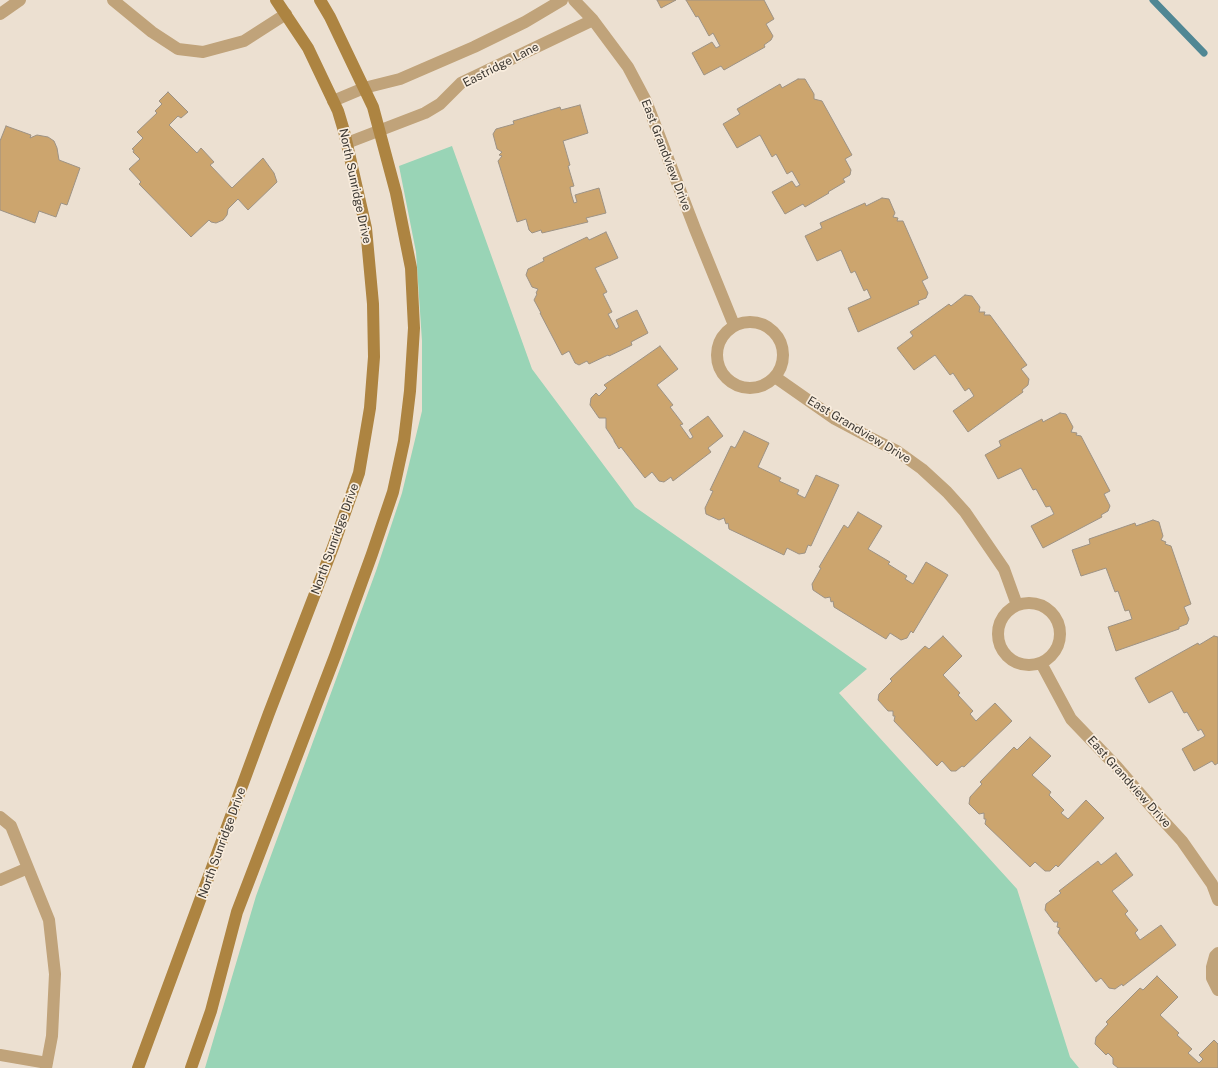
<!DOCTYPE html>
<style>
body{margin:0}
canvas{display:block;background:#ece0d1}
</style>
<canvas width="1218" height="1068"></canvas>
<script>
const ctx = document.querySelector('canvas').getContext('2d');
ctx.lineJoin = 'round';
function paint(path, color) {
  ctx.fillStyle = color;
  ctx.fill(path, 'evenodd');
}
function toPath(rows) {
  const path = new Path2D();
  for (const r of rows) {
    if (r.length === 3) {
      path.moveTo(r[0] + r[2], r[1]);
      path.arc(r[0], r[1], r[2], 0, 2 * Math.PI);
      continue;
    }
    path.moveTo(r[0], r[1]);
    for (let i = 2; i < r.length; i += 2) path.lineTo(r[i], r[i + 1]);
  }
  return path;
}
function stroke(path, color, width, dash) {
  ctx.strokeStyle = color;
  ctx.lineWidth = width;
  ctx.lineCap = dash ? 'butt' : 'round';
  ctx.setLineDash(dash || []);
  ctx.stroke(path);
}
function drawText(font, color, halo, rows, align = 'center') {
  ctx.font = font + ' "Public Sans",sans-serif';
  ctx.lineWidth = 3.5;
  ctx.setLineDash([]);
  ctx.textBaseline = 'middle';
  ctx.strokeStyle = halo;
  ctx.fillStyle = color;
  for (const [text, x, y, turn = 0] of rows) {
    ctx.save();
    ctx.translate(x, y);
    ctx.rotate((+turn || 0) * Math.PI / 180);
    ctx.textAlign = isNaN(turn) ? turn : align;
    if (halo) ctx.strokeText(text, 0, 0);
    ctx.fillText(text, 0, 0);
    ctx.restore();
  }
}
paint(toPath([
 [452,146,532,369,635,507,867,669,839,693,1017,889,1070,1057,1079,1068,205,1068,256,896,376,571,402,493,422,411,422,341,416,252,399,166]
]), '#99d4b6');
stroke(toPath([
 [1153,0,1204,53]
]), '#508794', 7);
const building = toPath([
 [657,0,676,0,661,8,657,0],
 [686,0,764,0,774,19,766,24,773,36,771,40,764,45,765,47,724,70,721,66,704,75,692,53,712,42,716,48,720,46,713,33,709,36,698,16,696,17,686,0],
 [798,79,805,79,814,94,814,99,822,101,852,155,845,159,851,170,850,175,843,179,845,182,828,192,829,193,805,207,803,204,785,214,772,192,792,181,796,187,800,185,792,171,787,174,776,154,772,157,760,135,737,148,723,124,740,114,737,109,780,84,782,88,798,79],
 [168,92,188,112,181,118,178,116,169,125,197,153,201,148,214,162,210,165,232,188,263,158,274,173,277,182,248,210,238,199,228,209,227,215,223,220,216,223,211,222,209,220,191,237,139,184,141,182,129,169,140,159,133,152,134,150,132,149,143,138,137,132,157,113,155,111,162,104,159,101,168,92],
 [580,105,588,133,563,141,570,165,568,166,574,186,570,187,571,193,574,203,577,202,575,195,599,188,606,213,586,218,588,222,542,233,541,230,532,233,529,230,526,219,517,222,498,161,502,156,499,155,502,152,497,149,493,134,496,129,514,124,513,121,560,107,561,110,580,105],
 [6,126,31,135,30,138,37,135,48,137,54,141,57,148,59,160,80,168,67,205,61,203,56,217,39,211,35,223,0,210,0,141,6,126],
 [882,198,889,199,895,213,893,217,898,218,897,221,903,221,928,278,922,281,928,293,926,298,918,301,919,304,858,332,848,308,871,298,867,289,864,291,855,271,851,273,841,250,817,261,805,236,822,228,820,223,865,203,866,206,882,198],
 [606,232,618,258,595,268,607,292,603,294,612,312,608,314,616,329,619,327,616,320,637,310,648,333,631,342,632,345,609,356,608,355,589,364,587,361,579,365,575,363,569,351,562,355,540,313,541,313,534,300,537,294,536,293,538,289,532,287,526,275,528,269,544,261,543,258,587,237,589,240,606,232],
 [965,295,972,296,980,307,979,312,985,312,984,315,990,315,1027,365,1021,369,1029,379,1028,385,1022,390,1023,392,968,432,953,411,974,396,969,388,965,391,953,373,950,375,935,355,914,370,897,348,913,336,910,332,949,304,951,306,965,295],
 [660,346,678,369,657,385,673,405,670,407,683,424,680,425,690,439,693,437,689,430,708,416,723,436,708,448,711,452,673,481,671,477,664,482,659,481,652,472,645,478,621,447,619,449,614,441,614,440,606,428,606,418,599,418,590,405,591,398,596,393,599,396,607,388,604,385,660,346],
 [1060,413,1066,414,1073,427,1071,432,1077,433,1076,435,1081,436,1110,491,1104,494,1110,506,1108,511,1101,515,1102,517,1043,548,1031,526,1054,514,1050,506,1046,507,1036,489,1033,490,1021,468,998,479,985,455,1001,446,999,441,1042,419,1043,422,1060,413],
 [744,431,769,443,758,467,781,478,779,481,799,490,797,494,805,498,816,475,839,485,811,546,808,545,805,553,799,554,787,548,784,555,729,529,728,523,726,524,724,518,719,520,706,514,705,508,713,491,710,490,731,446,735,448,744,431],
 [858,512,882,526,868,549,890,562,888,564,907,576,905,579,913,584,926,562,948,575,913,633,911,631,907,638,901,640,890,633,886,639,834,607,833,601,831,602,830,597,825,598,813,590,812,584,821,568,819,567,844,525,848,528,858,512],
 [1153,520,1159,522,1163,536,1161,540,1166,542,1165,544,1171,546,1191,604,1184,607,1189,619,1187,624,1179,627,1179,629,1116,651,1108,627,1132,619,1129,610,1125,611,1118,591,1115,592,1106,568,1081,576,1072,550,1090,544,1089,539,1135,523,1136,526,1153,520],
 [943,636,962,656,943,675,960,693,958,695,973,711,970,714,976,721,995,703,1012,721,964,767,962,766,956,771,951,771,942,761,937,766,894,721,895,716,893,716,893,711,888,711,878,700,879,694,892,681,890,679,925,646,929,649,943,636],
 [1214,636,1218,637,1218,763,1215,765,1212,761,1194,771,1182,749,1205,736,1201,729,1198,731,1187,712,1184,713,1172,691,1149,703,1135,678,1198,643,1199,645,1214,636],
 [1030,737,1051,756,1032,775,1051,792,1049,795,1064,810,1061,813,1068,819,1086,800,1104,818,1058,867,1056,865,1050,871,1045,871,1035,862,1030,867,985,824,986,819,984,819,984,813,979,814,969,804,970,797,982,784,980,782,1014,747,1017,750,1030,737],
 [1116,853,1133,875,1112,891,1128,911,1125,914,1138,930,1135,933,1140,940,1161,925,1176,945,1123,986,1122,984,1115,989,1109,988,1101,978,1096,982,1058,933,1060,928,1057,927,1058,922,1054,922,1045,910,1046,904,1061,893,1059,891,1098,861,1101,865,1116,853],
 [1157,976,1178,997,1160,1015,1179,1033,1177,1035,1192,1049,1188,1053,1199,1063,1203,1059,1199,1055,1214,1040,1218,1044,1218,1068,1118,1068,1113,1064,1113,1058,1108,1053,1106,1055,1095,1044,1096,1037,1108,1024,1106,1022,1140,988,1143,990,1157,976]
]);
paint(building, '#cca56e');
stroke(building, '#9d9284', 1);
stroke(toPath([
 [113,0,152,32,178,49,203,52,244,41,286,14],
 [0,14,20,0],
 [0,817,11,826,49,920,55,974,52,1036,46,1068],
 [0,880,28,868],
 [0,1055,47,1063]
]), '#c0a37a', 12);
stroke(toPath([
 [574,0,593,20,628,67,646,101,695,229,734,325],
 [333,101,364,88,400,79,474,47,525,22,562,0],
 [347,143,425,113,440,104,461,83,593,20],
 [750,355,33],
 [775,377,835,419,869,437,897,451,922,469,947,492,965,512,1004,569,1017,605],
 [1029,634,31],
 [1041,663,1071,719,1117,767,1161,818,1182,841,1212,884,1218,900],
 [1218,953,1215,956,1212,967,1212,978,1218,990]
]), '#c0a37a', 12);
stroke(toPath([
 [138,1068,269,713,333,547,359,473,370,408,374,357,373,304,366,228,344,131,338,111,308,48,276,0],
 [191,1068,211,1011,237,912,335,656,372,554,393,492,404,441,410,391,414,328,411,268,396,193,373,107,330,17,320,0]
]), '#ad8441', 12);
drawText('12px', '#3b3731', '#f9edde', [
 ["Eastridge Lane",501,65,-27],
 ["East Grandview Drive",666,155,69],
 ["North Sunridge Drive",355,186,78],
 ["East Grandview Drive",859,430,31],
 ["North Sunridge Drive",335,539,-70],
 ["East Grandview Drive",1129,782,48],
 ["North Sunridge Drive",222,843,-70]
]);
</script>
